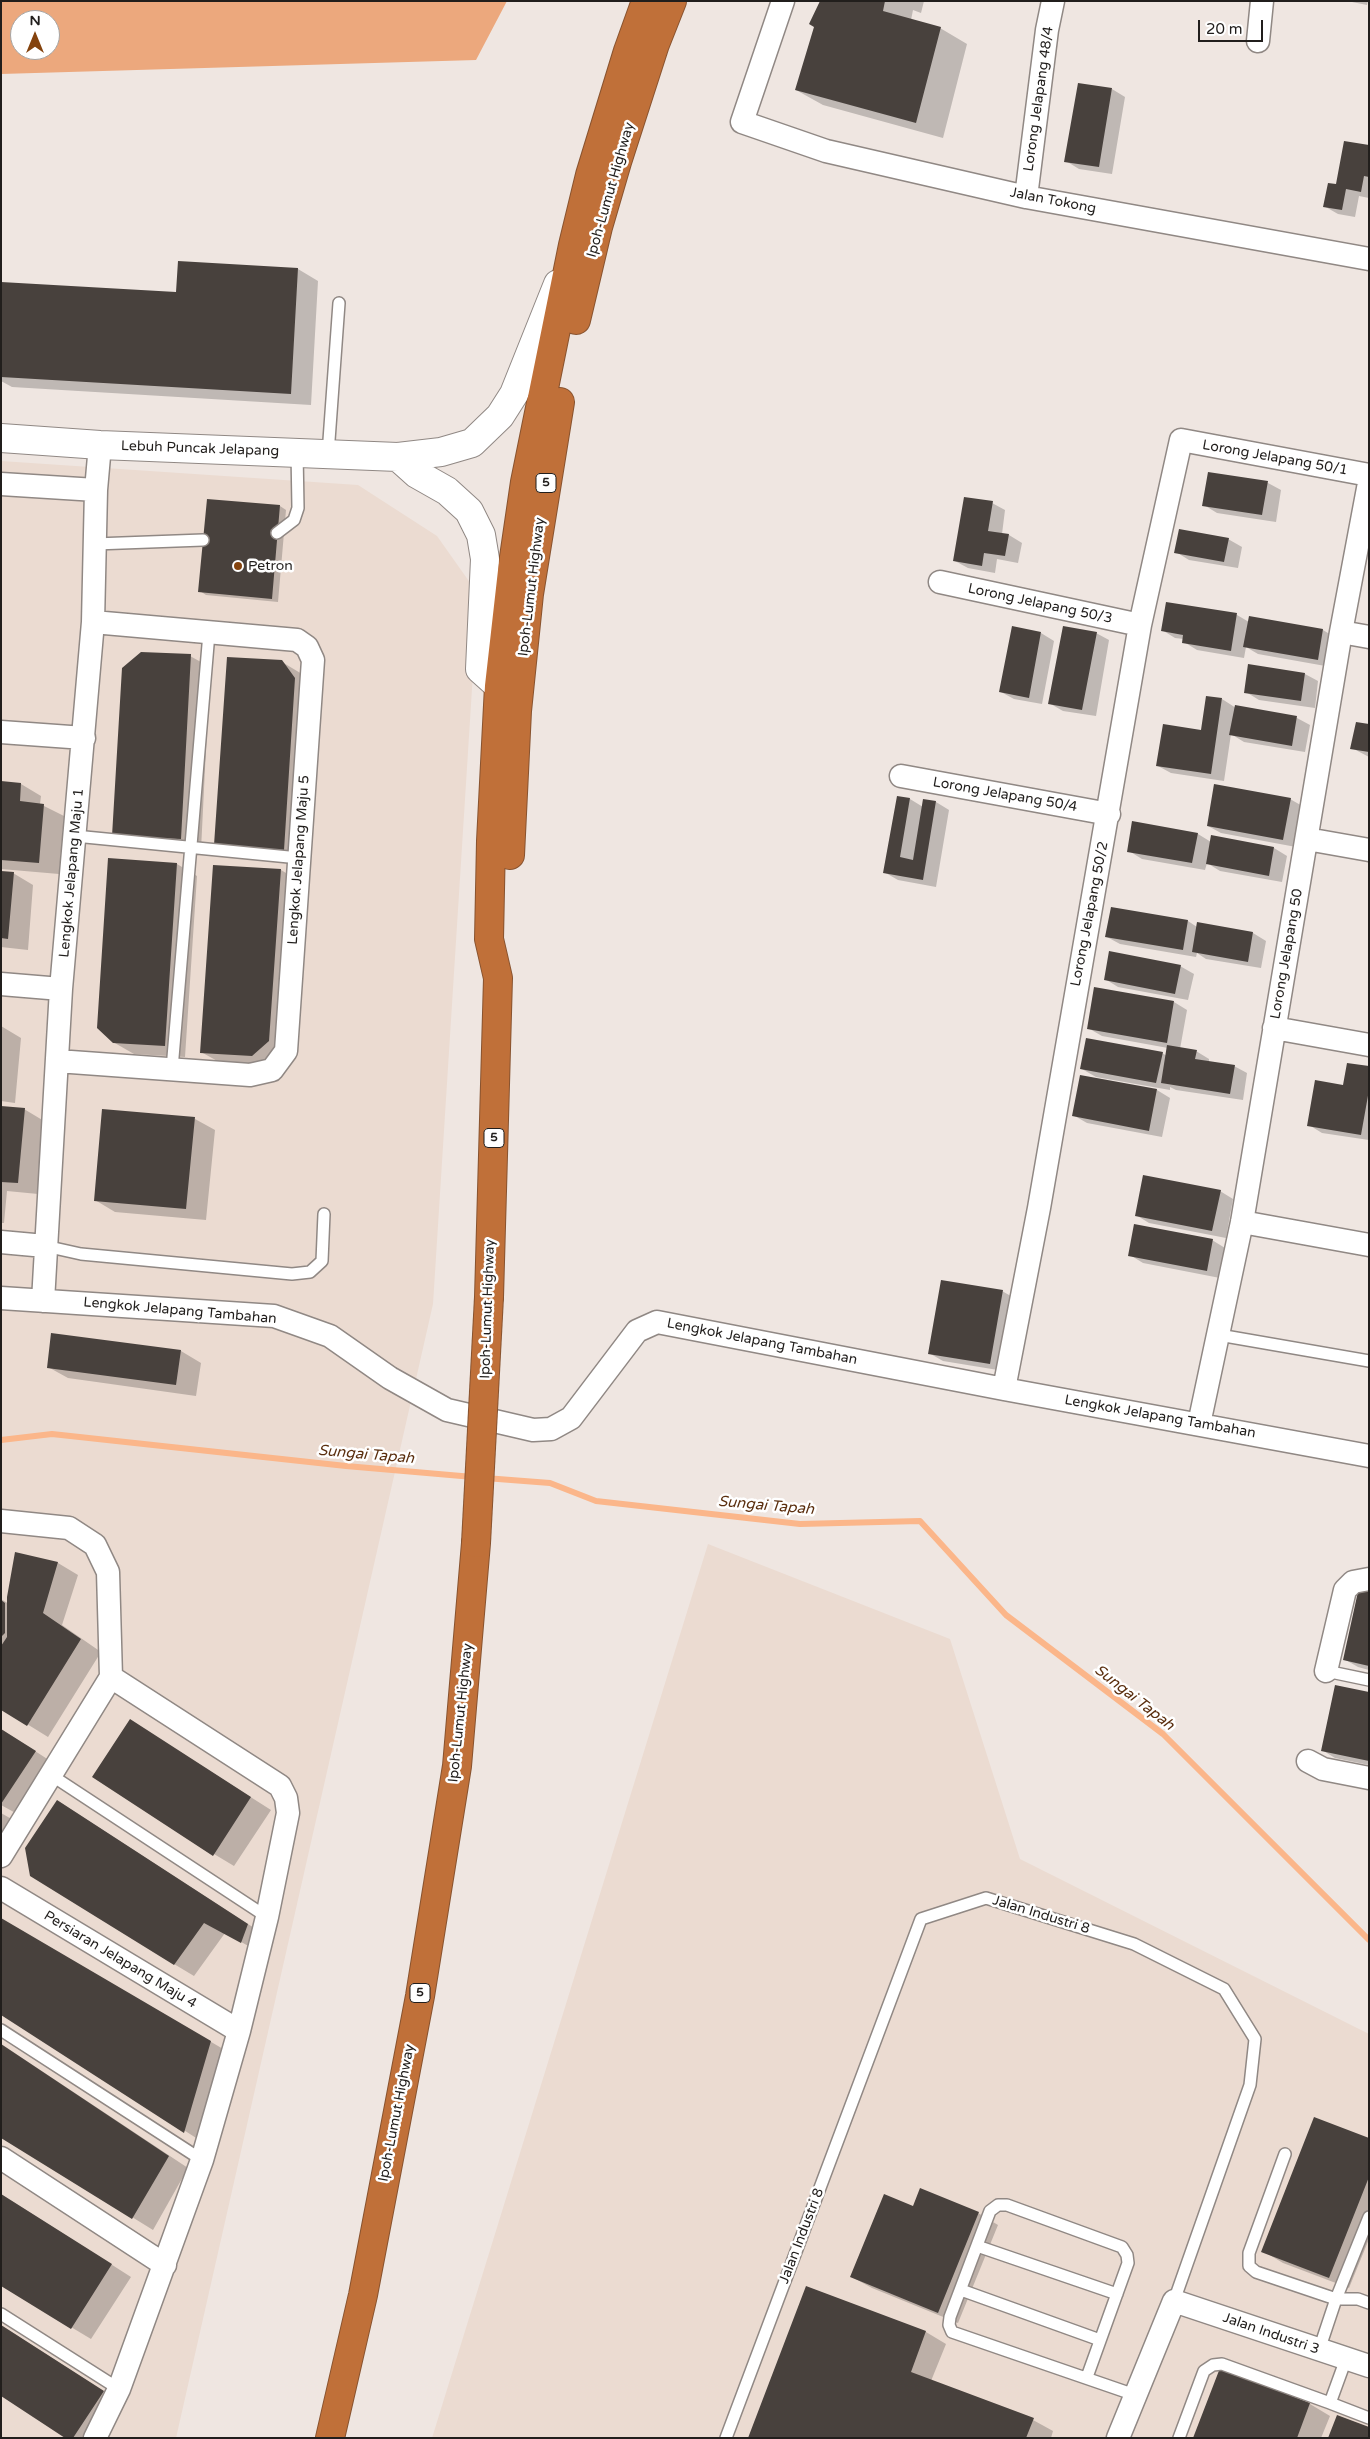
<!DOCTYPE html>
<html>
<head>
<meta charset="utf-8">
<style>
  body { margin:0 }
  #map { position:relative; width:1370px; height:2439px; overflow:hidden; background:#efe6e1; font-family:"Varela Round",sans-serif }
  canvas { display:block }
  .frame { position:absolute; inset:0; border:2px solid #211e1c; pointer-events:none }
  .north { position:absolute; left:10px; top:10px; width:50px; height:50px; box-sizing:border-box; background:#fff; border:1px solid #a6a5a4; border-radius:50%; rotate:0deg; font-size:14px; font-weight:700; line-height:20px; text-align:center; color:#211e1c }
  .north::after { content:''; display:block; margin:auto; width:18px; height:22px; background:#84430e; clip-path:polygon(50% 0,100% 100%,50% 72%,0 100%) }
  .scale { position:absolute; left:1198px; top:20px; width:65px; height:22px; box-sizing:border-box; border:2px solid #211e1c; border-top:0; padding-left:6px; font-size:15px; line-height:18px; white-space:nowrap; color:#211e1c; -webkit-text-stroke:4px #fff; paint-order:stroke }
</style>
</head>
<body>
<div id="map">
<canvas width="1370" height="2439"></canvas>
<div class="frame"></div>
<div class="north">N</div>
<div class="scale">20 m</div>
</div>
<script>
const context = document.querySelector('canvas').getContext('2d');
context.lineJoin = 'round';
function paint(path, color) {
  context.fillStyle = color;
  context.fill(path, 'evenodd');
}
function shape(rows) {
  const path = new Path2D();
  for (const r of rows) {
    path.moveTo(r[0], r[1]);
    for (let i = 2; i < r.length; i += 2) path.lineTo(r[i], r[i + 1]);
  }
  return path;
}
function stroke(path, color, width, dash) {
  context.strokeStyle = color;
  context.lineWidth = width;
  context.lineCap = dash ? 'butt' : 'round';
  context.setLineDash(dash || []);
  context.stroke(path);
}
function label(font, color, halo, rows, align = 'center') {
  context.font = font + ' "Varela Round",sans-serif';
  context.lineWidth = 5;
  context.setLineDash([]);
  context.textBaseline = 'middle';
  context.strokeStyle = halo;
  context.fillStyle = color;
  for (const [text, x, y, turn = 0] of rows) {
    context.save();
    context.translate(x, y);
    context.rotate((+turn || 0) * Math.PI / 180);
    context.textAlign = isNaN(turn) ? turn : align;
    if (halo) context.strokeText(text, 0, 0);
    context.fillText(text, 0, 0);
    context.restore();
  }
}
paint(shape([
  [1,461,358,485,437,536,478,594,433,1304,176,2438,1,2438],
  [708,1544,950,1639,1020,1859,1369,2034,1369,2438,432,2438]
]), '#ebdbd1');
paint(shape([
  [1,1,507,1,476,60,1,74],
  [20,20,50,20,50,50,20,50]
]), '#eca87d');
paint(shape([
  [822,1,924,1,921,13,913,10,911,20,940,28,967,44,943,138,823,105,796,90],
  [1347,1,1368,1,1367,5],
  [1112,89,1125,97,1112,174,1079,169,1066,161],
  [1369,146,1369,198,1359,196,1355,217,1338,214,1324,206,1337,186],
  [179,262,298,269,318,281,311,405,12,387,1,381,1,284,177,294],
  [1209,473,1268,483,1281,490,1276,522,1217,513,1204,505],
  [992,503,1005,510,1002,534,1009,535,1022,543,1018,563,997,559,995,573,968,568,955,561],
  [280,506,286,510,278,602,206,595,200,591],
  [1228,539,1242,547,1238,568,1189,560,1176,552],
  [1167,603,1237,615,1249,622,1323,630,1336,638,1331,667,1258,654,1246,647,1244,658,1197,650,1184,642,1184,639,1175,638,1162,630],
  [1041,633,1054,641,1042,704,1014,699,1001,692],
  [1096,633,1109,640,1096,716,1063,711,1049,703],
  [190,656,210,667,201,850,134,847],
  [282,662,302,674,304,861,235,856],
  [1250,666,1305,674,1318,681,1315,708,1259,700,1246,692],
  [1222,699,1236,708,1297,718,1310,725,1305,752,1244,742,1231,734,1224,781,1171,773,1158,766,1202,731],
  [1369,725,1369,757,1352,748],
  [1,782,21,784,41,796,40,804,64,816,59,874,1,869],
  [898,797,910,799,923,807,924,800,936,802,949,810,936,887,898,880,884,872],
  [1290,799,1304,807,1296,847,1221,833,1208,826],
  [1198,834,1211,842,1212,837,1274,848,1287,856,1282,882,1220,871,1207,863,1205,870,1142,859,1129,851],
  [109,860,177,864,197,876,185,1057,134,1054,113,1042],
  [281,870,301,882,273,1067,221,1063,201,1052],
  [1,872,13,873,33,885,28,950,1,947],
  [1188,921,1197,927,1253,933,1266,941,1261,968,1206,959,1197,953,1196,957,1120,944,1107,937],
  [1180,966,1194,974,1188,1000,1118,987,1105,979],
  [1174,1002,1187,1010,1180,1049,1196,1051,1209,1059,1209,1062,1234,1066,1247,1073,1243,1100,1176,1090,1170,1087,1170,1090,1096,1077,1082,1069,1162,1053,1167,1056,1168,1048,1102,1036,1088,1028],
  [1,1026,21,1038,15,1103,1,1101],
  [1369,1067,1369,1140,1322,1133,1309,1125,1344,1086],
  [1081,1076,1157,1090,1170,1098,1162,1137,1087,1123,1073,1115],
  [1,1107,24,1109,44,1121,38,1194,7,1191,4,1223,1,1223],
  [195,1119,215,1130,206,1220,115,1212,95,1200],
  [1220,1191,1233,1199,1226,1238,1149,1223,1136,1215],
  [1212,1240,1225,1248,1220,1278,1143,1263,1130,1255],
  [1002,1291,1016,1299,1004,1371,943,1361,929,1353],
  [181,1351,201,1363,196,1396,68,1378,48,1367],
  [16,1553,58,1563,78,1575,62,1625,101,1652,48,1737,1,1708,1,1599,9,1604],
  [1369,1590,1369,1670,1358,1667,1344,1659],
  [1369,1694,1369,1765,1335,1758,1322,1750],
  [131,1721,271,1810,234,1866,214,1854],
  [1,1729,55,1764,21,1816,1,1805],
  [58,1801,268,1937,261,1953,225,1933,194,1976,174,1964],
  [1,1813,15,1821,1,1843],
  [1,1919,230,2053,204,2143,1,2013],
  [1,2044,188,2168,153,2230,1,2136],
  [1369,2140,1369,2239,1349,2288,1283,2263,1263,2251],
  [1,2194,131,2277,91,2339,1,2285],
  [913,2208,978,2213,998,2225,958,2323,872,2288,852,2277],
  [807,2287,926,2332,946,2344,931,2381,1033,2420,1053,2431,1051,2438,749,2438],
  [1,2325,123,2404,101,2438,68,2438,1,2395],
  [1221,2370,1310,2404,1330,2416,1321,2438,1194,2438]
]), '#0003');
stroke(shape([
  [1,1440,52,1434,346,1466,473,1477],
  [485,1478,550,1483,596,1501,800,1524,920,1521,1006,1615,1163,1734,1369,1940]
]), '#fbb68a', 6);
paint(shape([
  [820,1,885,1,883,11,941,27,916,123,795,90,814,27,809,24],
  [1078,83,1112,88,1099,167,1064,162],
  [1344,141,1369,145,1369,177,1364,176,1361,192,1346,189,1342,210,1323,207,1328,183,1336,184],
  [178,261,298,268,291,394,1,377,1,282,176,292],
  [1208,472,1268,481,1262,515,1202,506],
  [964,497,993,501,988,531,1009,534,1005,556,984,553,982,566,953,561],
  [207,499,280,505,272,599,198,592],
  [1179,529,1229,538,1224,562,1174,553],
  [1166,602,1237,613,1231,651,1182,643,1183,635,1161,631],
  [1249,616,1323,629,1318,660,1243,647],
  [1012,626,1041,632,1029,698,999,692],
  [1063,626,1097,632,1082,710,1048,704],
  [141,652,191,654,181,839,112,836,122,668],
  [227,657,282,660,295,678,284,850,214,845],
  [1248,664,1305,673,1301,701,1244,693],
  [1206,696,1222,698,1211,774,1156,766,1163,724,1201,730],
  [1235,705,1297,716,1292,746,1229,735],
  [1356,722,1369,724,1369,752,1350,749],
  [1,781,21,783,20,801,44,804,39,863,1,860],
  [1214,784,1291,798,1283,840,1207,826],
  [897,796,910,798,900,857,913,860,923,799,936,801,923,880,883,873],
  [1132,821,1198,833,1192,863,1127,852],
  [1211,835,1274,847,1269,876,1206,864],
  [108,858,177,863,165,1046,113,1043,97,1028],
  [213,865,281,869,269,1041,252,1056,200,1053],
  [1,871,14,872,8,939,1,938],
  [1111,907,1188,920,1183,950,1105,937],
  [1197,922,1253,932,1248,962,1192,952],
  [1109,951,1181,965,1175,994,1104,980],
  [1094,987,1174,1001,1167,1043,1087,1029],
  [1086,1038,1163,1052,1156,1083,1080,1069],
  [1167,1045,1197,1050,1195,1059,1235,1065,1230,1094,1161,1083],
  [1347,1063,1369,1066,1369,1090,1361,1135,1307,1126,1315,1080,1343,1085],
  [1080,1075,1157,1089,1149,1131,1072,1116],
  [1,1106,25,1108,18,1183,1,1182],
  [102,1109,195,1117,186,1209,94,1201],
  [1143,1175,1221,1190,1212,1231,1135,1216],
  [1134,1224,1213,1239,1207,1271,1128,1256],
  [941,1280,1003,1290,990,1364,928,1354],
  [51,1333,181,1350,176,1385,47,1368],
  [15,1552,58,1562,43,1613,81,1639,27,1726,1,1710,1,1646,7,1637,7,1597],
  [1359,1587,1369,1589,1369,1666,1343,1660],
  [1,1600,5,1603,5,1633,1,1637],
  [1335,1685,1369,1692,1369,1761,1321,1751],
  [130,1719,251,1797,213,1856,92,1777],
  [1,1729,36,1751,1,1804],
  [57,1800,248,1924,241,1943,204,1923,174,1965,30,1876,25,1848],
  [1,1918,211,2041,184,2133,1,2015],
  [1,2044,169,2156,132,2219,1,2138],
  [1314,2117,1369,2138,1369,2177,1329,2278,1261,2252],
  [920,2188,979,2212,938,2313,850,2277,884,2194,913,2206],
  [1,2194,112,2264,71,2329,1,2286],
  [806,2286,926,2331,911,2372,1034,2418,1026,2438,748,2438],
  [1,2325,104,2391,73,2438,65,2438,1,2396],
  [1220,2368,1310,2403,1297,2438,1193,2438],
  [1337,2415,1369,2427,1369,2438,1328,2438]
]), '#48413d');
const lane = shape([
  [328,454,339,303],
  [277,533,294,520,298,508,297,452],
  [95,544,203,540],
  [75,836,299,858],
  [172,1069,209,633],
  [45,1246,81,1254,292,1274,310,1272,322,1261,324,1214],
  [1219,1335,1369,1361],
  [1326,1671,1369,1680],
  [51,1775,267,1917],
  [1,2030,202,2160],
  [1285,2154,1249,2253,1249,2266,1256,2272,1336,2299,1358,2299,1369,2303],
  [977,2246,1117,2294],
  [961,2290,1100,2340],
  [1,2314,119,2389],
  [1319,2350,1336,2299,1369,2217],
  [1087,2377,1128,2263,1127,2255,1122,2247,1007,2205,998,2205,990,2211,950,2317,949,2325,952,2332,1135,2395],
  [1330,2403,1369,2418],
  [726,2438,921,1919,986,1898,1134,1944,1224,1989,1255,2039,1250,2085,1174,2301],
  [1179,2438,1204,2371,1213,2365,1222,2364,1330,2403,1346,2359]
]);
const street = shape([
  [783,1,742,122,826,151,1026,197,1369,259],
  [1258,41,1262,1],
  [1026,197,1047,30,1053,1],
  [1,484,96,490],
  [940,582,1140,625],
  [1341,632,1369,637],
  [1,732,84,738],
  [901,776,1109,814],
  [1307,839,1369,850],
  [1,984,61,989],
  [1274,1028,1369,1045],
  [57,1061,250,1075,272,1070,286,1051,313,660,307,647,297,640,93,622],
  [1242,1222,1369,1245],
  [1,1242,45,1246],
  [1,1298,274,1316,330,1336,390,1378,447,1410,533,1430,551,1429,571,1418,637,1331,657,1322,1004,1389,1369,1456],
  [43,1301,61,989,93,622,96,490,100,445],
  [1004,1389,1039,1208,1140,625,1181,440,1369,475],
  [1199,1424,1242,1222,1341,632,1369,483],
  [1,1521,69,1528,95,1545,108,1572,111,1677,1,1856],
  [1326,1671,1345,1590,1353,1582,1369,1579],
  [1308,1761,1323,1769,1369,1778],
  [1,1888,239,2031],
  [1,2158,165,2265],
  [95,2438,119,2389,202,2160,239,2031,267,1917,288,1813,286,1798,280,1786,111,1677],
  [1118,2438,1174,2301,1369,2366]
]);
const secondary = shape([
  [1,438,100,445,398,457,441,452,472,443,500,416,514,394,558,284],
  [398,457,417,474,447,491,469,511,481,535,485,559,480,669,499,686]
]);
const highway = shape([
  [576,320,598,227,617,162,655,44,672,1],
  [510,855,517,711,529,594,560,402],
  [489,1297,498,978,489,939,491,841,499,686,512,571,525,482,573,245,590,175,628,51,646,1],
  [330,2438,363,2295,420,1996,457,1766,476,1543]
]);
stroke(lane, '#908884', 14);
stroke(street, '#908884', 25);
stroke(secondary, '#908884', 30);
stroke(highway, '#88532f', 30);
stroke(lane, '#fff', 11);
stroke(street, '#fff', 22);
stroke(secondary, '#fff', 28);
stroke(highway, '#c07039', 28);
const highwayBridge = shape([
  [476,1543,489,1297]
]);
stroke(highwayBridge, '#88532f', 30, []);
stroke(highwayBridge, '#c07039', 28);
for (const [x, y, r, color] of [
  [238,566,5,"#84430e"]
]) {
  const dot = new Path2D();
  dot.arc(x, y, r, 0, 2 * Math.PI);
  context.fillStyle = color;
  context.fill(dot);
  stroke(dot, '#fff', 2);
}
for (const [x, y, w] of [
  [546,483,20],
  [494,1138,20],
  [420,1993,20]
]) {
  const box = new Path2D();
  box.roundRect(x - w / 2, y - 9.5, w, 19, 4);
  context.fillStyle = '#fff';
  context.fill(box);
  stroke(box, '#211e1c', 1);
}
label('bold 12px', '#211e1c', null, [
  ["5",546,483],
  ["5",494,1138],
  ["5",420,1993]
]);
label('14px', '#211e1c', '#fff', [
  ["Lorong Jelapang 48/4",1039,99,-82],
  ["Ipoh-Lumut Highway",611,190,-74],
  ["Jalan Tokong",1053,201,11],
  ["Lebuh Puncak Jelapang",200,449,2],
  ["Lorong Jelapang 50/1",1275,458,10],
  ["Ipoh-Lumut Highway",532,587,-83],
  ["Lorong Jelapang 50/3",1040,604,12],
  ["Lorong Jelapang 50/4",1005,795,10],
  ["Lengkok Jelapang Maju 5",299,860,-86],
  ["Lengkok Jelapang Maju 1",72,873,-85],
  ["Lorong Jelapang 50/2",1090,914,-79],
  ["Lorong Jelapang 50",1287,954,-80],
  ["Ipoh-Lumut Highway",488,1309,-88],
  ["Lengkok Jelapang Tambahan",180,1311,5],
  ["Lengkok Jelapang Tambahan",762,1342,11],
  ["Lengkok Jelapang Tambahan",1160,1417,10],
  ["Ipoh-Lumut Highway",461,1713,-84],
  ["Jalan Industri 8",1041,1915,17],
  ["Persiaran Jelapang Maju 4",120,1960,31],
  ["Ipoh-Lumut Highway",397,2113,-79],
  ["Jalan Industri 8",802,2236,-69],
  ["Jalan Industri 3",1271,2334,19]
]);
label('14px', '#211e1c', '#fff', [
  ["Petron",248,566]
], 'left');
label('italic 15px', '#5b2f0f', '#fff', [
  ["Sungai Tapah",366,1455,5],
  ["Sungai Tapah",766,1506,5],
  ["Sungai Tapah",1134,1698,38]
]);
</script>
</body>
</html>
